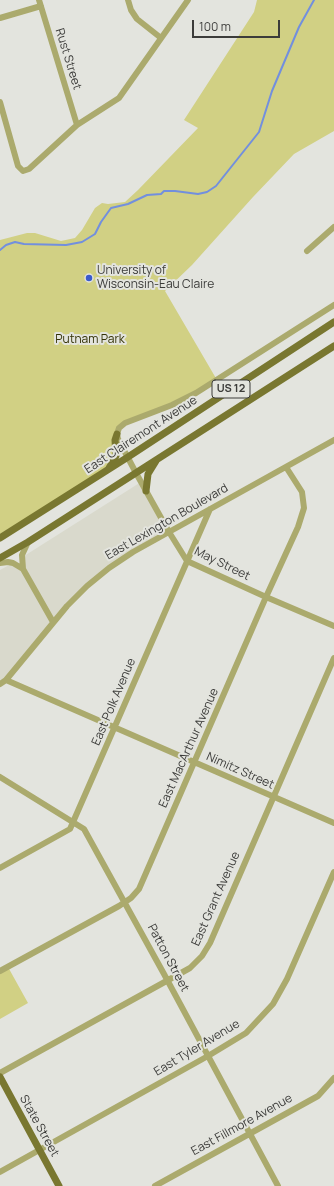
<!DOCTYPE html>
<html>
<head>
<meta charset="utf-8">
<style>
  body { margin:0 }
  #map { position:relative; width:334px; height:1186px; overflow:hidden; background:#e3e4de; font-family:Manrope,sans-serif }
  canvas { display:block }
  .scale { position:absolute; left:192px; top:20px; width:88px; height:18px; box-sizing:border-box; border:2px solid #3c3c3a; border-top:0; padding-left:5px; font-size:12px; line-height:14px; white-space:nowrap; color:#3c3c3a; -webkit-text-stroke:3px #e3e4de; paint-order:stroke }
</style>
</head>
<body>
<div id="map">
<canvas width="334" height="1186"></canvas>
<div class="scale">100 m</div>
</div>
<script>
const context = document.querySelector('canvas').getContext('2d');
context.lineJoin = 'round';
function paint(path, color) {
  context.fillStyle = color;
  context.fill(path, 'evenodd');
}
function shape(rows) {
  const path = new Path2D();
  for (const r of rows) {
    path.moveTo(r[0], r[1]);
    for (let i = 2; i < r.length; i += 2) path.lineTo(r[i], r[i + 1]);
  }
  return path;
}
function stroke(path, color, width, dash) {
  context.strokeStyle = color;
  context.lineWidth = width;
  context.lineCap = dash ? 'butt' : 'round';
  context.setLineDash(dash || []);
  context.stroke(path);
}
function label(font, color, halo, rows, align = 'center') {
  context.font = font + ' Manrope,sans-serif';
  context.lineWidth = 4;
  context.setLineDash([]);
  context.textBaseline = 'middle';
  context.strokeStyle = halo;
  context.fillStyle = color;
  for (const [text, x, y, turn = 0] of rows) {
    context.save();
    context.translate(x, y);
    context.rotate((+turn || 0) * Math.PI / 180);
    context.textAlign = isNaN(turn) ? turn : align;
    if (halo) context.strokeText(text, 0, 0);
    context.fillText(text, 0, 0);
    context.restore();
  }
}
paint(shape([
  [141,482,169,532,97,577,0,684,0,570,13,563,23,569,21,558]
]), '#d9d9cc');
paint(shape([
  [257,0,334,0,334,131,294,154,253,197,192,265,165,291,217,380,196,393,122,425,108,469,0,534,0,240,27,233,35,233,61,241,75,238,82,230,95,208,102,203,108,204,125,202,138,190,198,128,184,120,254,12],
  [8,967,28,1003,0,1019,0,971]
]), '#d1d084');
stroke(shape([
  [0,250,6,245,15,242,24,244,66,245,82,242,95,234,101,222,111,208,128,204,147,195,161,194,164,191,175,191,198,194,207,192,216,186,259,132,272,91,299,27,314,0]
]), '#728fde', 2);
stroke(shape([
  [39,0,77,125],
  [128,0,131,10,137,19,161,38],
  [0,18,41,6],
  [0,102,18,166,23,171,29,169,77,125,119,98,188,0],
  [307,251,334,227],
  [334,305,196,393,172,405,125,423,119,428,117,434,118,439,136,473,169,532,187,561,266,597,334,626],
  [28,542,22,555,23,569,53,622],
  [0,563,8,562,13,563,23,569],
  [6,680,334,823],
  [0,684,6,680,67,606,87,586,109,568,133,552,334,440],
  [0,777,84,829,164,974,278,1186],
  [0,868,70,829,210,509],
  [0,971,119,906,131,898,139,889,266,597,298,527,304,508,302,492,286,467],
  [0,1073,190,968,202,956,210,943,334,658],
  [0,1172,208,1056,246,1033,273,1004,287,979,334,872],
  [155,1186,318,1096,334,1078]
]), '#abaa6d', 6);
stroke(shape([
  [109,468,116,456,115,440,117,434],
  [146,491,148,474,156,461],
  [0,538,128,457,334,322],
  [0,558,28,542,334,346],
  [0,1077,59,1186]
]), '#797730', 7);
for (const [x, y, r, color] of [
  [89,278,4,"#3a5bcc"]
]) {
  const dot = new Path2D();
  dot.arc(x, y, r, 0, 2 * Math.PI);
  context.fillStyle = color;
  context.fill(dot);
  stroke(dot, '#e3e4de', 1.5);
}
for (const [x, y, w] of [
  [231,389,38]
]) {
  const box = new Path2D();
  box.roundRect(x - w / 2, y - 9, w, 18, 3);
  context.fillStyle = '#e3e4de';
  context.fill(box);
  stroke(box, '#3c3c3a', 1);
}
label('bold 11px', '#3c3c3a', null, [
  ["US 12",231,389]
]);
label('12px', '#3c3c3a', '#e3e4de', [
  ["Rust Street",68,59,73],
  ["East Clairemont Avenue",141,435,-33],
  ["East Lexington Boulevard",167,522,-30],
  ["May Street",222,564,26],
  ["East Polk Avenue",114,702,-67],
  ["East MacArthur Avenue",189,748,-66],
  ["Nimitz Street",240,771,24],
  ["East Grant Avenue",216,899,-66],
  ["Patton Street",168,958,62],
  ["East Tyler Avenue",197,1048,-31],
  ["East Fillmore Avenue",242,1125,-29],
  ["State Street",39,1126,61]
]);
label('12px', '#3c3c3a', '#e3e4de', [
  ["University of",97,271],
  ["Wisconsin-Eau Claire",97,285]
], 'left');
label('12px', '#333206', '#e3e4de', [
  ["Putnam Park",90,340]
]);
</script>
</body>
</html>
